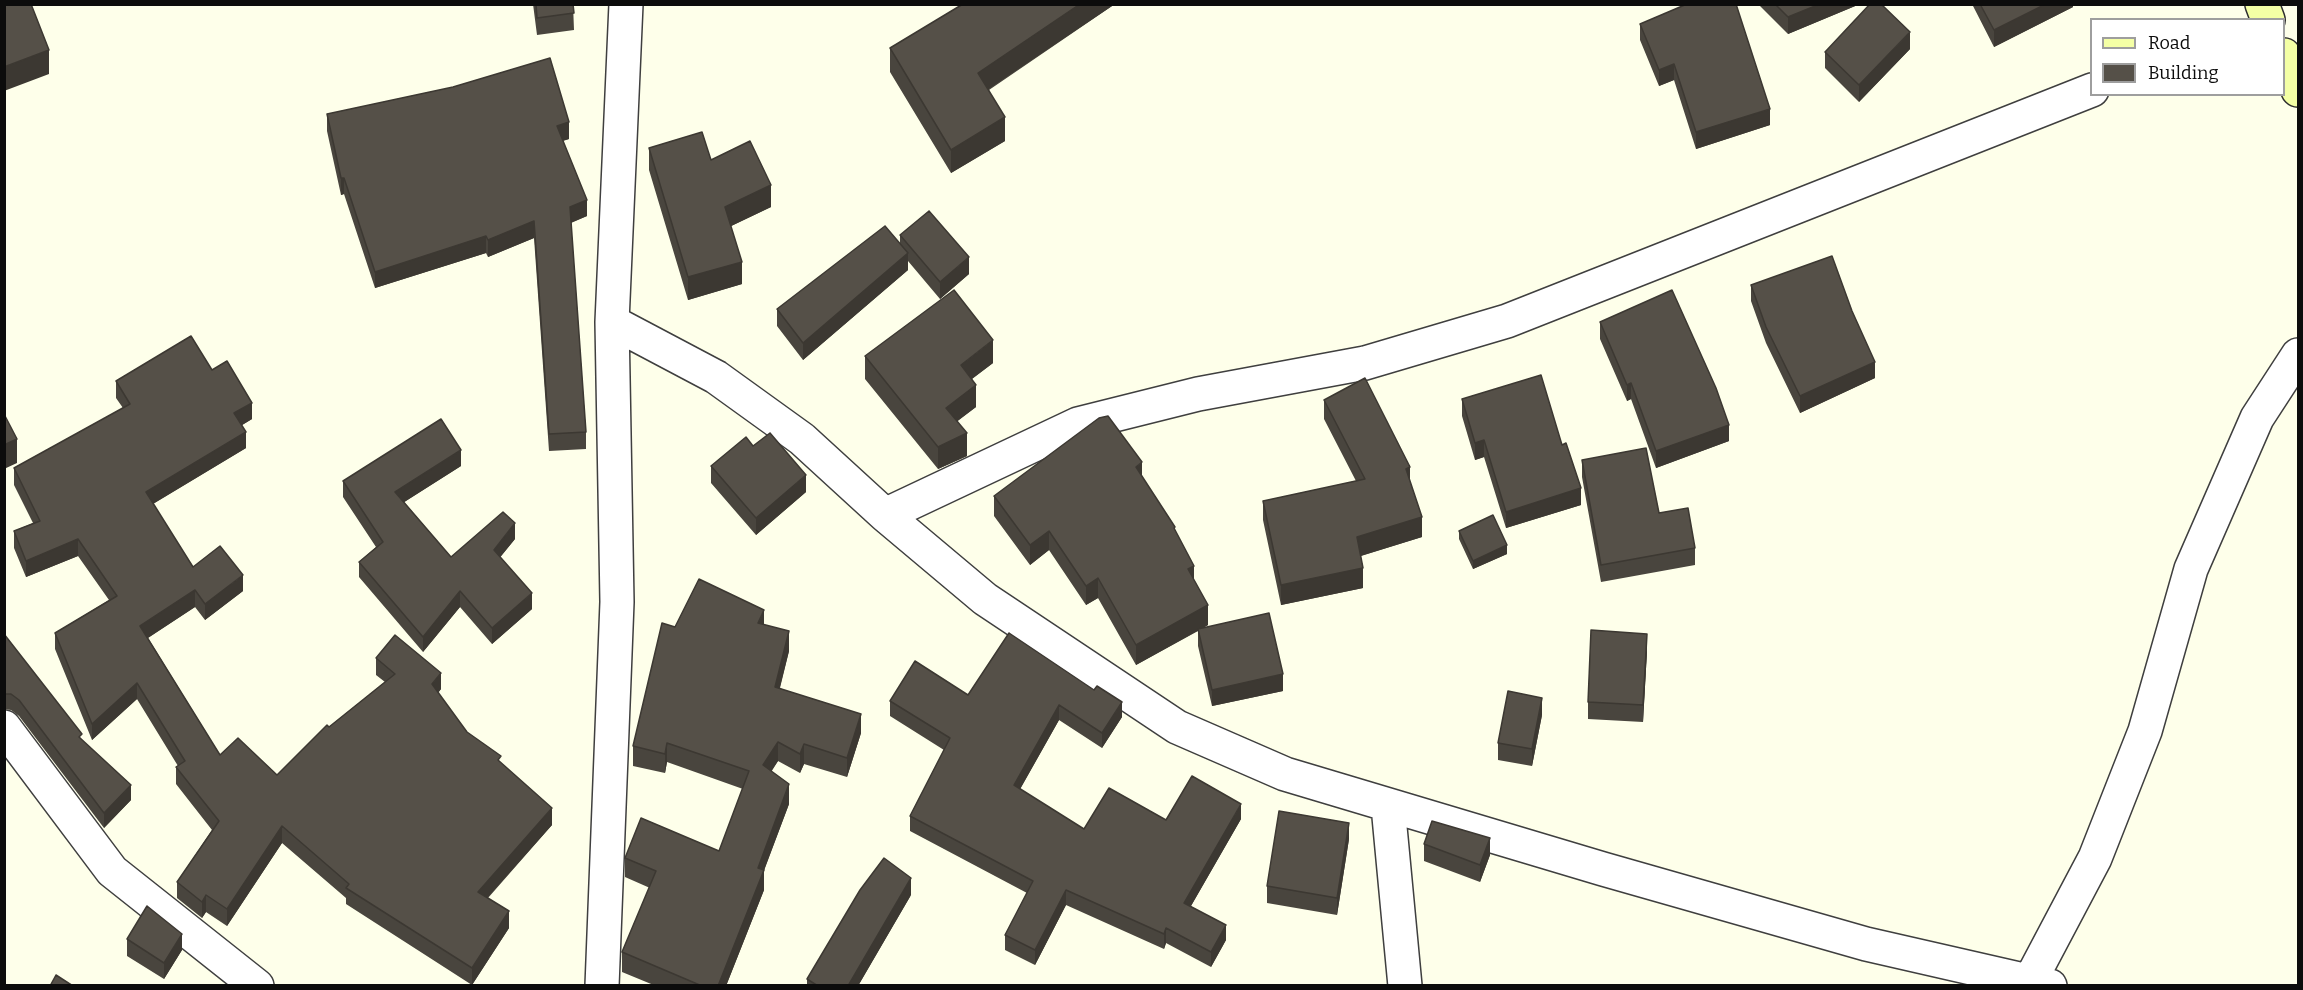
<!DOCTYPE html>
<html>
<head>
<meta charset="utf-8">
<style>
  body { margin:0 }
  #map { position:relative; width:2303px; height:990px; overflow:hidden; background:#feffea; font-family:Bitter,serif }
  canvas { display:block }
  .frame { position:absolute; inset:0; border:6px solid #0c0c0c; pointer-events:none }
  .legend { position:absolute; left:2090px; top:18px; width:195px; height:78px; box-sizing:border-box; background:#fff; border:2px solid #9e9e9e; margin:0; padding:8px 10px; list-style:none; font-size:18px; color:#0c0c0c }
  .legend li { display:flex; align-items:center; gap:12px; height:30px }
  .legend b { width:30px; border:2px solid #9e9e9e }
</style>
</head>
<body>
<div id="map">
<canvas width="2303" height="990"></canvas>
<div class="frame"></div>
<ul class="legend">
<li><b style="height:8px;background:#f4ffa5"></b>Road</li>
<li><b style="height:16px;background:#555048"></b>Building</li>
</ul>
</div>
<script>
const context = document.querySelector('canvas').getContext('2d');
context.lineJoin = 'round';
function shape(rows) {
  const path = new Path2D();
  for (const r of rows) {
    path.moveTo(r[0], r[1]);
    for (let i = 2; i < r.length; i += 2) path.lineTo(r[i], r[i + 1]);
  }
  return path;
}
function stroke(path, color, width, dash) {
  context.strokeStyle = color;
  context.lineWidth = width;
  context.lineCap = dash ? 'butt' : 'round';
  context.setLineDash(dash || []);
  context.stroke(path);
}
function paint(path, color) {
  context.fillStyle = color;
  context.fill(path, 'evenodd');
}
const street = shape([
  [612,322,716,377,802,439,885,515,985,599,1177,727,1285,774,1603,869,1866,944,2050,986],
  [885,515,1078,424,1198,394,1365,363,1507,321,2092,90],
  [4,727,112,871,257,986],
  [1388,806,1405,986],
  [2030,981,2095,858,2145,731,2191,569,2257,418,2298,355],
  [602,986,617,602,612,322,626,4]
]);
const secondary = shape([
  [2262,4,2268,20],
  [2284,55,2298,90]
]);
stroke(street, '#3f3f3f', 36);
stroke(secondary, '#2e2e2e', 36);
stroke(street, '#fff', 33);
stroke(secondary, '#f4ffa5', 33);
paint(shape([
  [533,4,573,4,574,30,537,35],
  [963,4,1115,4,989,90,1005,141,951,173,890,72,890,48],
  [1758,4,1860,4,1788,34],
  [1972,4,2073,4,2073,7,1994,47],
  [1640,24,1770,125,1696,149,1674,80,1659,86,1640,40],
  [1910,49,1859,102,1825,68,1825,52],
  [327,114,569,139,563,141,587,216,571,223,586,432,586,449,549,451,534,238,488,257,486,253,375,288,344,194,341,195,327,131],
  [649,148,711,160,771,207,731,226,742,284,688,300,649,170],
  [900,235,969,274,940,299,908,261,908,270,803,360,777,326,777,309,900,244],
  [1751,285,1875,378,1800,413,1766,343,1751,301],
  [1600,322,1729,441,1656,468,1631,399,1627,401,1600,339],
  [865,356,993,363,972,379,976,407,957,421,967,456,938,469,865,379],
  [212,370,252,419,242,425,246,448,153,504,193,567,243,591,205,620,195,607,148,638,220,755,277,775,329,727,385,682,376,675,376,658,441,689,438,693,467,732,501,763,552,825,488,898,509,928,472,985,346,904,346,898,282,843,227,926,206,912,202,918,177,898,177,882,212,830,176,784,176,767,178,766,137,699,92,740,55,649,55,633,109,600,78,556,26,577,14,548,14,531,33,523,14,485,14,468,123,408,116,398,116,381],
  [1462,399,1562,445,1581,505,1506,528,1484,457,1475,460,1462,416],
  [1324,400,1410,483,1422,537,1361,556,1363,588,1281,605,1263,520,1263,501,1356,481,1324,419],
  [753,446,806,492,756,535,711,483,711,466],
  [1582,460,1659,513,1695,548,1695,565,1601,582,1582,477],
  [461,466,404,502,451,557,515,539,500,557,532,609,492,644,460,607,423,652,359,577,359,562,376,547,343,497,343,481],
  [1142,477,1175,531,1194,581,1208,625,1203,628,1283,691,1212,706,1198,646,1198,631,1136,665,1098,598,1086,605,1049,550,1030,565,994,516,994,496],
  [1459,531,1507,554,1473,569,1459,539],
  [764,625,789,651,780,688,861,733,847,777,804,764,800,773,778,761,771,771,789,804,764,870,764,890,726,986,656,986,622,972,622,952,650,888,625,877,625,858,719,851,743,789,667,762,665,773,633,766,633,746,675,627],
  [1009,633,1122,717,1102,748,1059,720,1020,789,1084,829,1166,820,1241,819,1191,906,1226,940,1211,967,1166,943,1164,949,1066,905,1035,965,1005,950,1005,935,1027,893,910,831,910,816,944,750,890,716,890,701,968,695],
  [4,634,82,740,131,800,104,828,19,716,11,710,4,709],
  [1647,651,1643,722,1588,719,1588,702],
  [1542,715,1532,766,1498,760,1498,743],
  [1349,839,1337,915,1267,903,1267,886],
  [1424,844,1490,855,1480,882,1424,861],
  [911,895,858,986,807,986,807,979],
  [127,939,182,950,164,979,127,956]
]), '#49453e');
paint(shape([
  [1080,4,1115,4,978,96,978,73],
  [1820,4,1860,4,1788,34,1788,17],
  [2046,4,2073,4,2073,7,1994,47,1994,30],
  [1910,32,1910,49,1859,102,1859,85],
  [49,50,49,74,4,91,4,67],
  [1674,64,1674,80,1659,86,1659,70],
  [1770,109,1770,125,1696,149,1696,132],
  [1005,117,1005,141,951,173,951,150],
  [569,122,569,139,557,142,557,126],
  [341,178,344,178,344,194,341,195],
  [771,185,771,207,725,229,725,207],
  [587,200,587,216,570,223,570,207],
  [534,221,534,238,488,257,488,240],
  [486,236,486,253,375,288,375,272],
  [908,253,908,270,803,360,803,343],
  [969,257,969,274,940,299,940,282],
  [742,262,742,284,688,300,688,277],
  [993,340,993,363,961,387,961,365],
  [1875,362,1875,378,1800,413,1800,396],
  [1631,383,1631,399,1627,401,1627,385],
  [976,385,976,407,946,430,946,408],
  [252,403,252,419,234,430,234,413],
  [1729,425,1729,441,1656,468,1656,451],
  [246,432,246,448,146,508,146,492],
  [967,433,967,456,938,469,938,447],
  [17,439,17,463,4,469,4,445],
  [1484,440,1484,457,1475,460,1475,443],
  [461,450,461,466,395,508,395,492],
  [1142,462,1142,482,1136,467],
  [1410,467,1410,486,1406,469],
  [806,475,806,492,756,535,756,518],
  [1581,488,1581,505,1506,528,1506,512],
  [1422,517,1422,537,1357,557,1357,537],
  [515,523,515,539,494,565,494,550],
  [1049,531,1049,550,1030,565,1030,545],
  [78,539,78,556,26,577,26,561],
  [1507,545,1507,554,1473,569,1473,561],
  [1194,566,1194,585,1188,569],
  [1363,568,1363,588,1281,605,1281,585],
  [243,575,243,591,205,620,205,604],
  [1098,578,1098,598,1086,605,1086,586],
  [195,590,195,607,140,643,140,626],
  [460,591,460,607,423,652,423,637],
  [532,593,532,609,492,644,492,628],
  [1208,605,1208,625,1136,665,1136,645],
  [764,610,764,629,758,623],
  [789,631,789,651,775,706,775,687],
  [1647,634,1647,651,1643,722,1643,705],
  [441,673,441,689,432,700,432,684],
  [1283,674,1283,691,1212,706,1212,690],
  [137,683,137,699,92,740,92,724],
  [1542,698,1542,715,1532,766,1532,749],
  [1122,702,1122,717,1102,748,1102,733],
  [1059,705,1059,720,1014,800,1014,785],
  [861,714,861,733,847,777,847,758],
  [778,742,778,761,763,785,763,765],
  [667,743,667,762,665,773,665,754],
  [804,744,804,764,800,773,800,754],
  [789,784,789,804,759,884,764,870,764,890,726,986,718,986,758,868],
  [131,785,131,800,104,828,104,813],
  [1241,804,1241,819,1184,918,1184,903],
  [552,808,552,825,478,908,478,892],
  [1349,823,1349,839,1337,915,1337,898],
  [282,826,282,843,227,926,227,909],
  [1490,838,1490,855,1480,882,1480,865],
  [911,878,911,895,858,986,848,986],
  [1066,890,1066,905,1035,965,1035,950],
  [206,895,206,912,202,918,202,902],
  [509,911,509,928,472,985,472,968],
  [1226,925,1226,940,1211,967,1211,952],
  [1166,928,1166,943,1164,949,1164,934],
  [182,934,182,950,164,979,164,963]
]), '#3c3832');
const building = shape([
  [4,4,31,4,49,50,4,67,4,4],
  [536,4,573,4,574,13,537,18,536,4],
  [963,4,1080,4,978,73,1005,117,951,150,890,48,963,4],
  [1687,4,1736,4,1770,109,1696,132,1674,64,1659,70,1640,24,1687,4],
  [1775,4,1820,4,1788,17,1775,4],
  [1870,4,1881,4,1910,32,1859,85,1825,52,1870,4],
  [1980,4,2046,4,1994,30,1980,4],
  [550,58,569,122,557,126,587,200,570,207,586,432,549,434,534,221,488,240,486,236,375,272,344,178,341,178,327,114,453,87,550,58],
  [702,132,711,160,750,141,771,185,725,207,742,262,688,277,649,148,702,132],
  [929,211,969,257,940,282,900,235,929,211],
  [885,226,908,253,803,343,777,309,885,226],
  [1832,256,1852,311,1875,362,1800,396,1766,327,1751,285,1832,256],
  [954,290,993,340,961,365,976,385,946,408,967,433,938,447,865,356,954,290],
  [1672,290,1716,388,1729,425,1656,451,1631,383,1627,385,1600,322,1672,290],
  [191,336,212,370,227,361,252,403,234,413,246,432,146,492,193,567,220,546,243,575,205,604,195,590,140,626,220,755,238,738,277,775,327,725,329,727,395,674,376,658,395,635,441,673,432,684,467,732,501,756,498,760,552,808,478,892,509,911,472,968,346,888,349,884,282,826,227,909,206,895,202,902,177,882,219,821,176,767,185,761,137,683,92,724,55,633,117,596,78,539,26,561,14,531,40,521,14,468,130,404,116,381,191,336],
  [1541,375,1562,445,1566,443,1581,488,1506,512,1484,440,1475,443,1462,399,1541,375],
  [1365,378,1410,467,1406,469,1422,517,1357,537,1363,568,1281,585,1263,501,1365,479,1324,400,1365,378],
  [4,414,17,439,4,445,4,414],
  [1108,416,1142,462,1136,467,1175,527,1174,528,1194,566,1188,569,1208,605,1136,645,1098,578,1086,586,1049,531,1030,545,994,496,1099,418,1108,416],
  [441,419,461,450,395,492,451,557,503,512,515,523,494,550,532,593,492,628,460,591,423,637,359,562,383,542,343,481,441,419],
  [770,433,806,475,756,518,711,466,746,437,753,446,770,433],
  [1646,448,1659,513,1688,508,1695,548,1601,565,1582,460,1646,448],
  [1493,515,1507,545,1473,561,1459,531,1493,515],
  [699,579,764,610,758,623,789,631,775,687,861,714,847,758,804,744,800,754,778,742,763,765,789,784,758,868,764,870,718,986,702,986,622,952,656,871,625,858,641,818,719,851,749,771,667,743,665,754,633,746,662,623,675,627,699,579],
  [1269,613,1283,674,1212,690,1198,629,1269,613],
  [1591,630,1647,634,1643,705,1588,702,1591,630],
  [1009,633,1094,690,1097,686,1122,702,1102,733,1059,705,1014,785,1084,829,1109,788,1166,820,1192,776,1241,804,1184,903,1226,925,1211,952,1166,928,1164,934,1066,890,1035,950,1005,935,1033,881,910,816,950,738,890,701,915,661,968,695,1009,633],
  [4,634,82,734,79,737,131,785,104,813,19,700,11,694,4,694,4,634],
  [1508,691,1542,698,1532,749,1498,743,1508,691],
  [1279,811,1349,823,1337,898,1267,886,1279,811],
  [1432,821,1490,838,1480,865,1424,844,1432,821],
  [884,858,911,878,848,986,818,986,807,979,860,890,884,858],
  [147,906,182,934,164,963,127,939,147,906],
  [56,975,73,986,50,986,56,975]
]);
paint(building, '#555048');
stroke(building, '#3c3832', 1.5);
</script>
</body>
</html>
